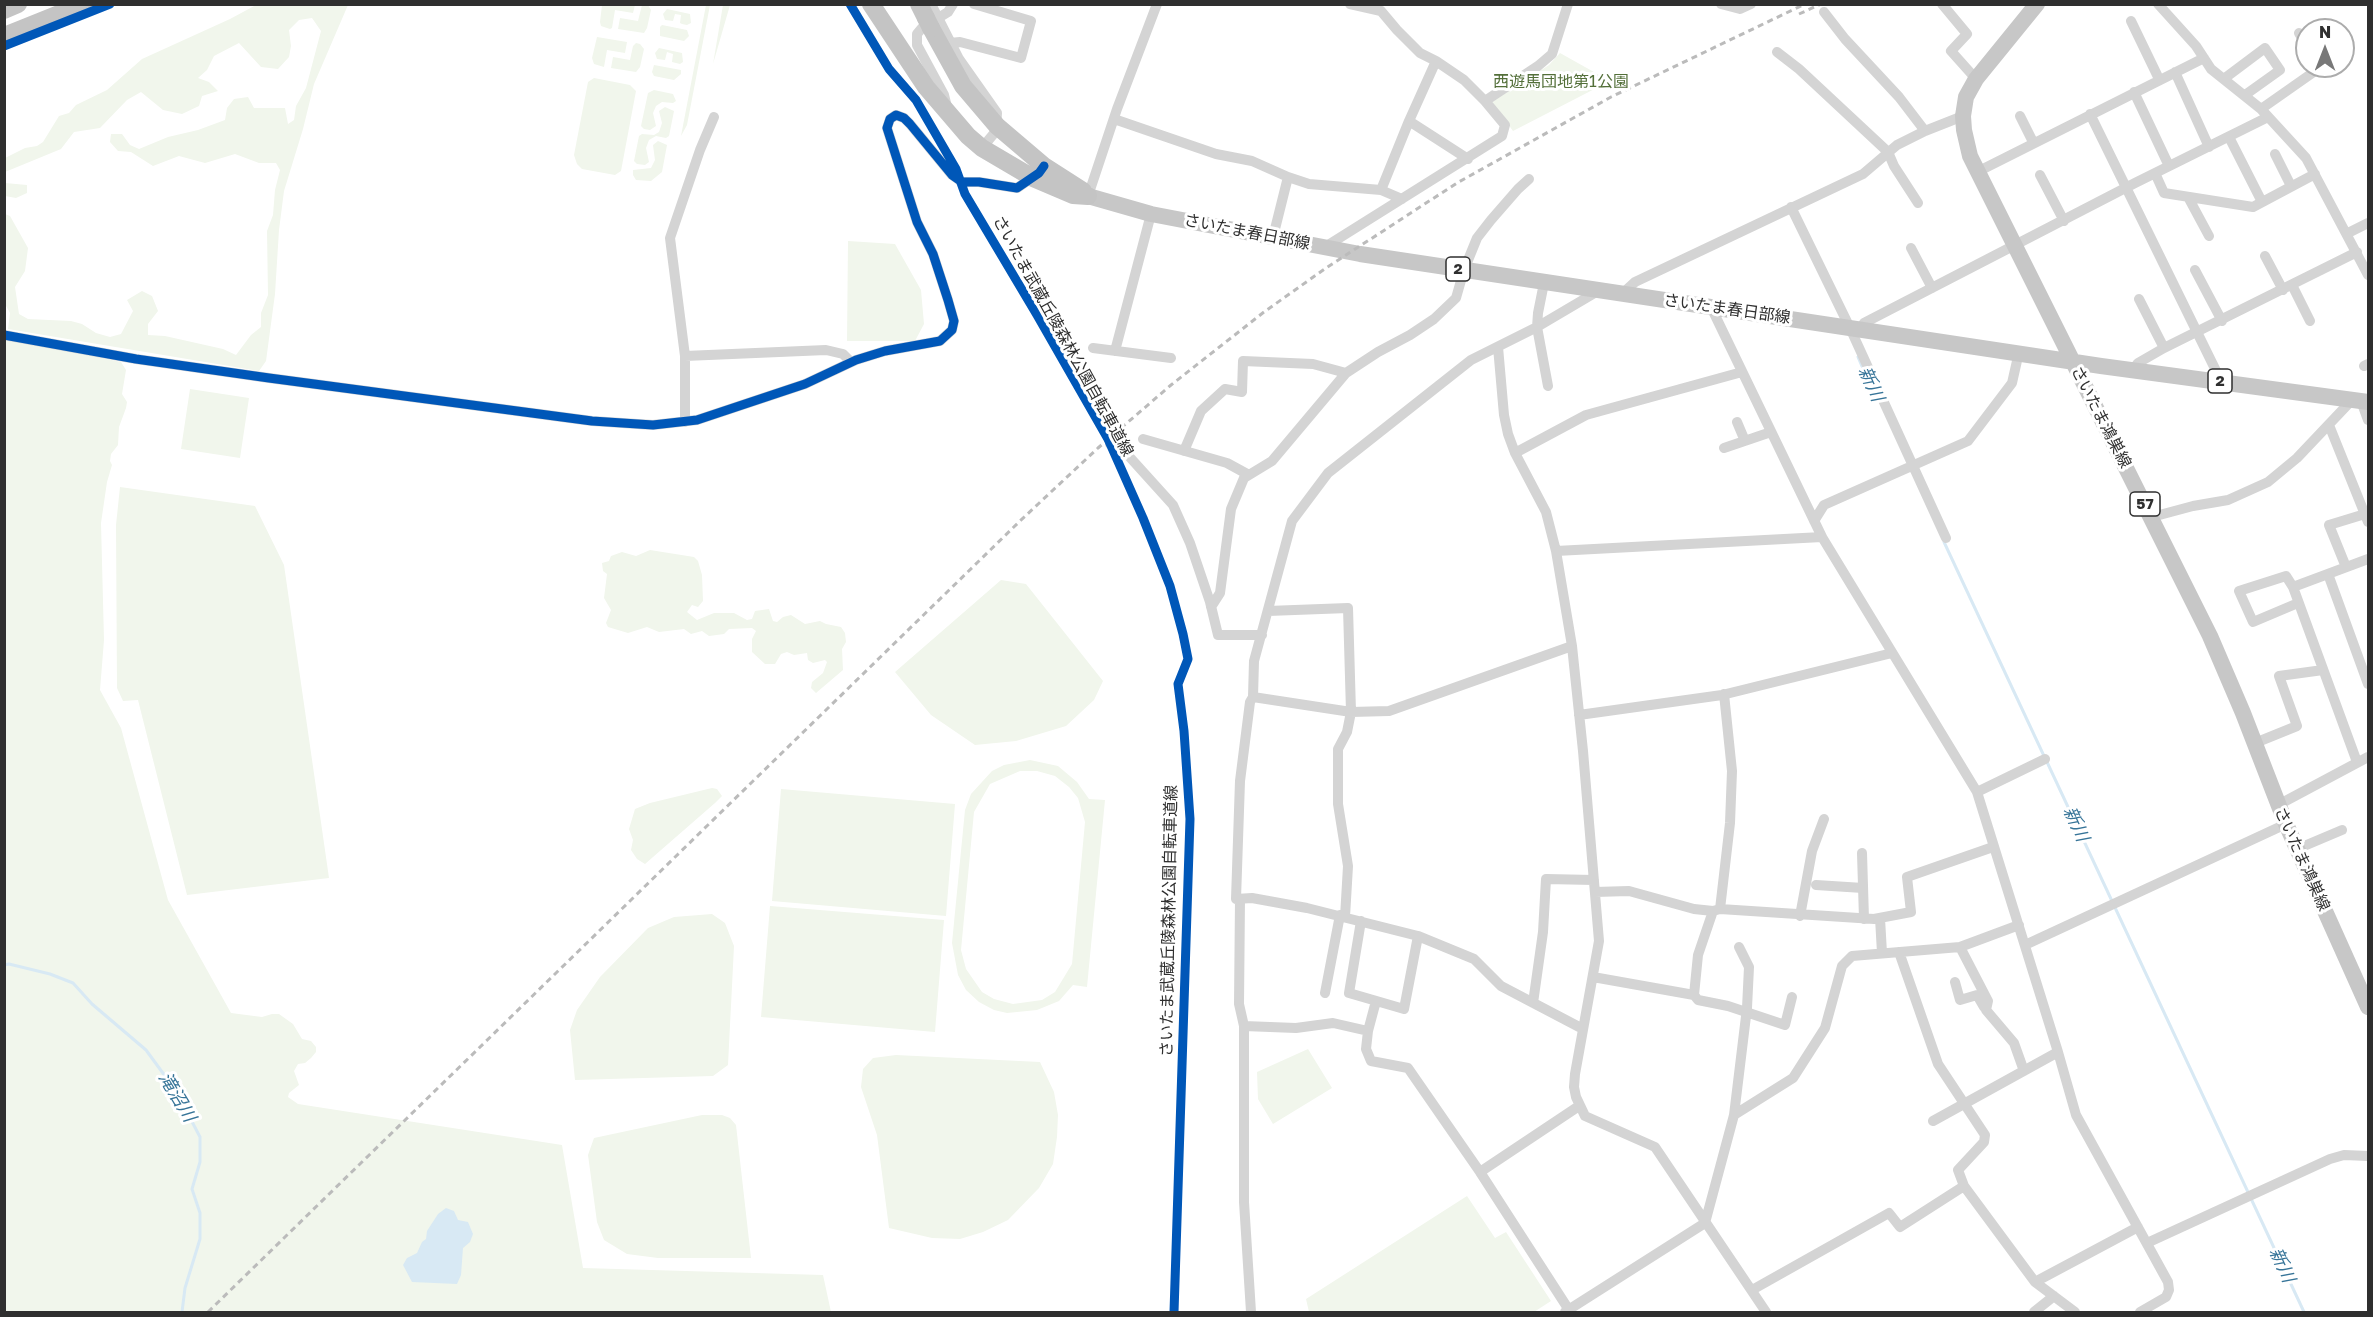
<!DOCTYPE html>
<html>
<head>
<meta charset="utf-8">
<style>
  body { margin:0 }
  #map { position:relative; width:2373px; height:1317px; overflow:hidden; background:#fff; font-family:"Golos Text",sans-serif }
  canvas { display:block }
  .frame { position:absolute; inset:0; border:6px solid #2f2f2f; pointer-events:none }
  .north { position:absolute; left:2295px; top:18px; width:60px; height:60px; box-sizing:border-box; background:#fff; border:2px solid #acacac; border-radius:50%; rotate:0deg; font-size:16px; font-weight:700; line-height:24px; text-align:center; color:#2f2f2f }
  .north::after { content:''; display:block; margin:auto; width:21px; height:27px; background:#787878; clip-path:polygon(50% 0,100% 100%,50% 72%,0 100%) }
</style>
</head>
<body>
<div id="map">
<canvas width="2373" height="1317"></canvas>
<div class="frame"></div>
<div class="north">N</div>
</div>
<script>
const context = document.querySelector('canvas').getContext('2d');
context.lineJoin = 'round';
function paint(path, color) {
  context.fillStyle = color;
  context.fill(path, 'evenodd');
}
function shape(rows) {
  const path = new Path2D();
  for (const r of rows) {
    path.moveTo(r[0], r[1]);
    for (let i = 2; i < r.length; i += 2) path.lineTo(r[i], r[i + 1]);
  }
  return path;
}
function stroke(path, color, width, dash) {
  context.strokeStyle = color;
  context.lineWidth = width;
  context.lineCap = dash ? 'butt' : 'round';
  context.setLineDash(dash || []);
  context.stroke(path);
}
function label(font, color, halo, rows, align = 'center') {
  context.font = font + ' "Golos Text","Noto Sans JP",sans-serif';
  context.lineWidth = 6;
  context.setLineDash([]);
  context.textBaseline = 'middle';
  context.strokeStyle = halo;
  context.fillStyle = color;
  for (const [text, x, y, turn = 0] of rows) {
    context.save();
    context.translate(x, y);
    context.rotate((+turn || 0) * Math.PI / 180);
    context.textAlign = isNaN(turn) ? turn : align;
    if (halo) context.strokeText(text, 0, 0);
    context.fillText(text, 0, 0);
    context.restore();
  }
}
paint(shape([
  [723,4,730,5,713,64,723,5],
  [256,5,348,5,314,84,303,129,284,191,279,230,275,294,266,361,259,371,8,329,10,313,5,304,5,214,10,216,28,248,25,271,15,287,19,314,28,319,71,321,82,324,96,333,110,337,121,334,133,311,127,300,142,291,152,296,158,311,148,324,148,335,165,336,223,349,236,355,251,335,261,327,261,313,268,295,267,231,273,215,275,190,280,170,276,163,259,163,235,154,205,163,179,156,153,166,131,152,118,151,110,142,111,134,122,134,130,145,139,149,168,137,198,130,225,120,227,108,234,99,248,97,254,108,285,108,288,124,294,120,296,106,306,88,321,31,312,18,299,20,289,30,291,46,289,57,278,69,261,67,239,43,214,56,207,70,198,78,209,82,218,91,202,96,199,106,182,114,163,110,141,92,127,100,100,128,74,132,61,149,5,172,5,158,25,148,37,146,43,142,59,116,69,113,76,105,107,90,142,59,230,19],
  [602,5,635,4,635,5,633,13,615,10,612,28,610,29,601,26,600,22],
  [642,5,648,5,651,10,647,28,644,33,618,29,620,18,638,21],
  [706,5,710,5,687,125,681,136],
  [667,9,690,14,691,23,687,25,682,24,680,23,681,15,675,14,673,21,665,20,663,14],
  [662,25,687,30,689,36,684,41,660,36,660,27],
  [597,37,627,42,625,53,607,50,604,67,594,64,592,58],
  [636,43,640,44,644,49,640,67,636,72,611,68,613,57,630,60,633,46],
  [659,48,682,53,683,62,680,64,672,62,673,54,667,52,665,60,657,59,655,53],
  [1560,53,1610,81,1513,131,1492,102,1549,65],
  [654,65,681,70,681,74,674,80,654,76,652,72],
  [594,78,630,85,636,91,621,171,615,175,582,169,577,164,574,155,588,82],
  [654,90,673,94,676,101,673,103,662,102,656,106,653,113,656,126,650,130,644,129,641,126,648,93],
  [665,107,674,111,669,136,666,138,656,136,649,140,646,148,649,162,645,165,637,164,634,161,639,136,642,134,654,135,659,132,662,123,659,111],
  [658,141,667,145,662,172,651,181,636,180,633,175,633,170,651,168,655,160,653,145],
  [5,183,27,185,27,193,16,198,5,196],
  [848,241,895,244,921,290,924,324,915,341,847,341],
  [4,340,96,355,102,358,121,362,126,370,122,394,127,402,126,408,119,427,118,445,111,454,110,461,112,465,107,482,101,523,104,640,100,690,121,728,168,900,231,1013,262,1017,272,1014,279,1014,293,1024,302,1039,311,1041,316,1047,316,1052,311,1058,305,1063,298,1064,294,1071,299,1085,289,1093,288,1097,298,1104,562,1145,583,1268,823,1275,831,1312,5,1312],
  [190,389,249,398,240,458,181,449],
  [120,487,255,506,284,565,329,878,187,895,138,700,123,701,117,688,116,525],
  [650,550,694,557,698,561,702,575,703,601,698,607,692,605,687,612,697,620,714,613,734,613,747,620,752,619,755,611,769,609,773,621,777,622,783,617,791,615,805,624,820,621,826,624,841,627,845,633,846,642,842,649,843,670,816,693,811,688,812,682,823,673,827,662,825,660,813,663,808,660,807,653,794,655,787,652,781,654,775,664,765,664,752,652,752,639,756,631,752,628,729,629,724,634,709,636,702,631,691,634,684,629,659,632,647,627,628,633,608,627,606,623,611,610,604,598,607,574,603,571,602,563,609,561,611,556,622,552,636,556],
  [1001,580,1026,584,1103,681,1094,700,1066,726,1016,741,975,745,931,715,895,672],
  [1030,760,1058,766,1077,782,1089,799,1105,800,1087,987,1073,985,1059,1001,1037,1010,1007,1013,994,1010,979,1002,966,990,958,975,952,943,965,810,971,794,992,771,1004,765],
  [1020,771,1037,771,1055,776,1069,787,1078,798,1085,822,1072,964,1055,992,1042,1000,1013,1004,994,999,982,992,966,969,961,950,974,812,990,784],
  [712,788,717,789,722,796,715,803,645,864,637,859,631,850,633,840,629,829,635,809,650,803],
  [781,789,955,804,946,916,772,901],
  [770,906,944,920,935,1032,761,1017],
  [712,914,725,923,734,946,728,1065,713,1076,575,1080,570,1030,577,1010,600,977,648,928,674,917],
  [1308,1049,1332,1088,1273,1124,1258,1099,1257,1072],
  [896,1055,1040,1062,1054,1092,1058,1115,1057,1137,1053,1164,1039,1188,1008,1220,983,1232,960,1239,932,1238,889,1228,877,1135,861,1087,863,1069,873,1058],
  [702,1115,722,1115,730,1118,736,1125,751,1258,658,1258,627,1254,604,1240,597,1222,588,1155,594,1138],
  [1467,1196,1495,1238,1506,1232,1551,1301,1534,1312,1309,1312,1306,1299]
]), '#f1f6ec');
paint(shape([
  [446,1208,454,1211,458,1220,468,1222,473,1234,470,1242,463,1248,461,1275,457,1284,412,1282,403,1265,407,1258,417,1253,422,1242,426,1239,427,1231,438,1214]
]), '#d8e9f4');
stroke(shape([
  [1858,357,1867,378],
  [1944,542,2044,756],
  [2047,762,2304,1312],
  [4,965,9,964,50,974,73,983,92,1004,146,1050,176,1091,200,1137,200,1162,192,1189,200,1213,200,1239,185,1288,182,1312]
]), '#d8e9f4', 3);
stroke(shape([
  [931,4,959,59,997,113,996,131,982,148],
  [1350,4,1381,11,1397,30,1420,53,1436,61],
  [1721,4,1740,9,1751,4],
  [1942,4,1967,34,1951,51,1976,79],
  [2158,4,2196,46,2211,69,2261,109,2306,158,2368,275],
  [1824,12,1845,39,1899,97,1925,131,1963,116],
  [2131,21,2159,79],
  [2299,33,2307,47],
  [950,43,960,42,1021,58,1031,21,974,4],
  [1777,52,1799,69,1888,152,1894,166,1918,203],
  [2175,72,2209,147],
  [2225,78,2265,48,2280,70,2245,95],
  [2134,92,2169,166],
  [947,107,944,95,917,45,917,34,922,28,948,12,953,4],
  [2261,109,2318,69,2317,66],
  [2090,114,2221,381],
  [2020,116,2033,142],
  [1114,119,1216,154,1252,161,1288,177,1273,237],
  [1409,121,1436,61,1464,80,1485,101],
  [2229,137,2262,202],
  [2275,154,2291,186],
  [1977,172,2204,58],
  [2155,173,2164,193,2253,207,2315,174],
  [2040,175,2064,221],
  [1288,177,1309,184,1381,190,1402,199],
  [1381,190,1409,121,1468,159],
  [1088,196,1117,109,1157,4],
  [2188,197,2209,236],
  [1791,207,1850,328,1946,538],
  [2348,233,2368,223],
  [1325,247,1502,136,1505,125,1485,101,1538,66,1552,54,1568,4],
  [1911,248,1932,288],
  [2265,256,2283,290],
  [2195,270,2222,321],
  [1544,283,1538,313,1537,327,1548,386],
  [2292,285,2310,321],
  [1622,294,1635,282,1863,174,1897,145,1925,131],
  [2139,299,2164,348],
  [1711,307,1822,537,1977,792,2058,1052,2076,1115,2168,1282,2169,1290,2166,1297,2140,1312],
  [1860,329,1864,323,2135,183,2268,117],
  [4,335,136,359,269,378,592,421,653,425,697,420,805,384,856,360,885,351,940,341,952,330,954,321,948,300,933,254,917,222,887,128,890,119,896,115,904,118,910,124,952,175,962,182,979,182,1017,188,1036,175],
  [1498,347,1504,415,1508,434,1515,453,1546,512,1556,551,1572,646,1583,751,1599,941,1575,1074,1574,1087,1576,1097,1585,1116,1655,1147,1766,1312],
  [1093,348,1171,358],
  [1115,351,1151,214],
  [685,356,826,350,843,354,851,362],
  [2364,366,2368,364],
  [2133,370,2138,363,2164,348,2357,252],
  [2361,401,2368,420],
  [685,422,685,356,670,238,700,150,714,117],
  [1737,422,1745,441],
  [2329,425,2368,522],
  [1143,439,1227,463,1249,475],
  [1110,444,1126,453,1173,505,1190,543,1210,602,1218,635,1262,635],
  [1724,448,1771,432],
  [1184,451,1201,411,1225,389,1242,392,1243,361,1313,364,1346,373],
  [1515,453,1586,415,1742,372],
  [2152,517,2193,506,2228,500,2268,482,2297,458,2351,401],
  [1814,521,1824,505,1968,441,2012,383,2019,352],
  [1556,551,1822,537],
  [2346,567,2329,525,2365,514],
  [2328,574,2368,684],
  [2293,587,2368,559],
  [2298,603,2253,622,2239,591,2286,576,2293,587,2357,762],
  [1211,607,1220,593,1231,509,1244,478,1272,461,1346,373,1378,352,1410,335,1434,319,1456,298,1464,270,1477,238,1491,220,1518,189,1529,179],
  [1268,611,1348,608,1351,712,1347,732,1338,749,1338,804,1348,866,1345,917],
  [1253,697,1351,712,1389,711,1572,646],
  [1579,715,1722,695,1892,653],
  [2255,743,2297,726,2279,676,2323,670],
  [1977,792,2045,759],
  [2278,805,2368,757],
  [2297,849,2342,830],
  [1862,853,1864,919],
  [1816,885,1863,888],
  [1595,892,1629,891,1694,909,1713,911,1720,909,1730,823,1732,771,1724,694],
  [1240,899,1239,1004,1244,1026,1244,1202,1251,1312],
  [1720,909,1874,919,1911,912,1907,877,1993,847],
  [1800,916,1812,851,1824,819],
  [1880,918,1882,953],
  [1361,921,1349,993,1404,1009,1418,936],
  [2025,945,2286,824],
  [1960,947,1988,1001,1986,1010,2014,1043,2024,1071],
  [1593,977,1694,995,1698,1000,1728,1006,1785,1025,1792,997],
  [1955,982,1960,1000,1977,995,1984,1007],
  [1325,993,1340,915],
  [1694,995,1698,955,1713,911],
  [1533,1003,1543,932,1546,879,1594,880],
  [1244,1026,1296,1028,1333,1023,1368,1031,1376,1001],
  [1583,1029,1501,986,1474,959,1418,936,1307,908,1252,898,1236,899,1240,781,1250,702,1253,697,1254,661,1292,521,1328,473,1471,360,1537,327,1598,291],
  [1368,1031,1366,1049,1371,1061,1408,1068,1480,1172,1569,1310],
  [1734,1115,1793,1078,1825,1028,1842,966,1852,956,1960,947,2019,925],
  [1933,1121,2058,1052],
  [1480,1172,1579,1106],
  [1964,1186,2035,1282,2075,1312],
  [2147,1243,2330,1159,2344,1155,2368,1156],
  [2035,1282,2138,1227],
  [1752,1290,1889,1213,1900,1227,1964,1186,1958,1170,1984,1142,1985,1135,1938,1064,1899,952],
  [1565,1312,1705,1223,1734,1115,1747,1008,1749,967,1739,947],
  [2034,1312,2054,1296]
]), '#d4d4d4', 10);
stroke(shape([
  [2037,4,1976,79,1966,97,1963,116,1964,130,1970,156,2210,636,2243,713,2286,824,2368,1007],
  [1088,196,1151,214,1360,254,2101,366,2368,402]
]), '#c7c7c7', 16);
stroke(shape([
  [871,4,926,87,968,136,982,148,1033,178,1073,195,1088,196],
  [919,4,926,18],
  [4,10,18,4],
  [931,28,963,86,997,126,1044,166,1083,191],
  [4,36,84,4]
]), '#c4c4c4', 18);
stroke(shape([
  [1799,14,1821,4],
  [208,1312,1020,521,1098,448,1171,385,1264,312,1326,268,1457,183,1611,97,1805,4]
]), '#bbb', 3, [6, 4.5]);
stroke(shape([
  [926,18,931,28]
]), '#c4c4c4', 18);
stroke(shape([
  [850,4,889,69,916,100,956,169,965,194,1037,315,1108,439,1143,518,1170,586,1183,634,1188,659,1178,684,1184,731,1190,819,1174,1312],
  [4,46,110,4],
  [4,335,136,359,269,378,592,421,653,425,697,420,805,384,856,360,885,351,940,341,952,330,954,321,948,300,933,254,917,222,887,128,890,119,896,115,904,118,910,124,952,175,962,182,979,182,1017,188,1039,173,1044,166]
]), '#0057b8', 9);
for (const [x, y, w] of [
  [1458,269,24],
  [2220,381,24],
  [2145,504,30]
]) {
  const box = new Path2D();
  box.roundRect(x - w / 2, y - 12, w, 24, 4.5);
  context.fillStyle = '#fff';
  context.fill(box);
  stroke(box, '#2f2f2f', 1.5);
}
label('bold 15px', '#2f2f2f', null, [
  ["2",1458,269],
  ["2",2220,381],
  ["57",2145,504]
]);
label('16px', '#536f39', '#fff', [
  ["西遊馬団地第1公園",1561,82]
]);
label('16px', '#2f2f2f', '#fff', [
  ["さいたま春日部線",1247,232,11],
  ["さいたま春日部線",1727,309,8],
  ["さいたま武蔵丘陵森林公園自転車道線",1063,336,61],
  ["さいたま鴻巣線",2101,417,63],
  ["さいたま鴻巣線",2302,859,66],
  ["さいたま武蔵丘陵森林公園自転車道線",1169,921,-89]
]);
label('italic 18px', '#367498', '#fff', [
  ["新川",1871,384,65],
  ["新川",2076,824,65],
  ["滝沼川",177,1097,59],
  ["新川",2282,1265,65]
]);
</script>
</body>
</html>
